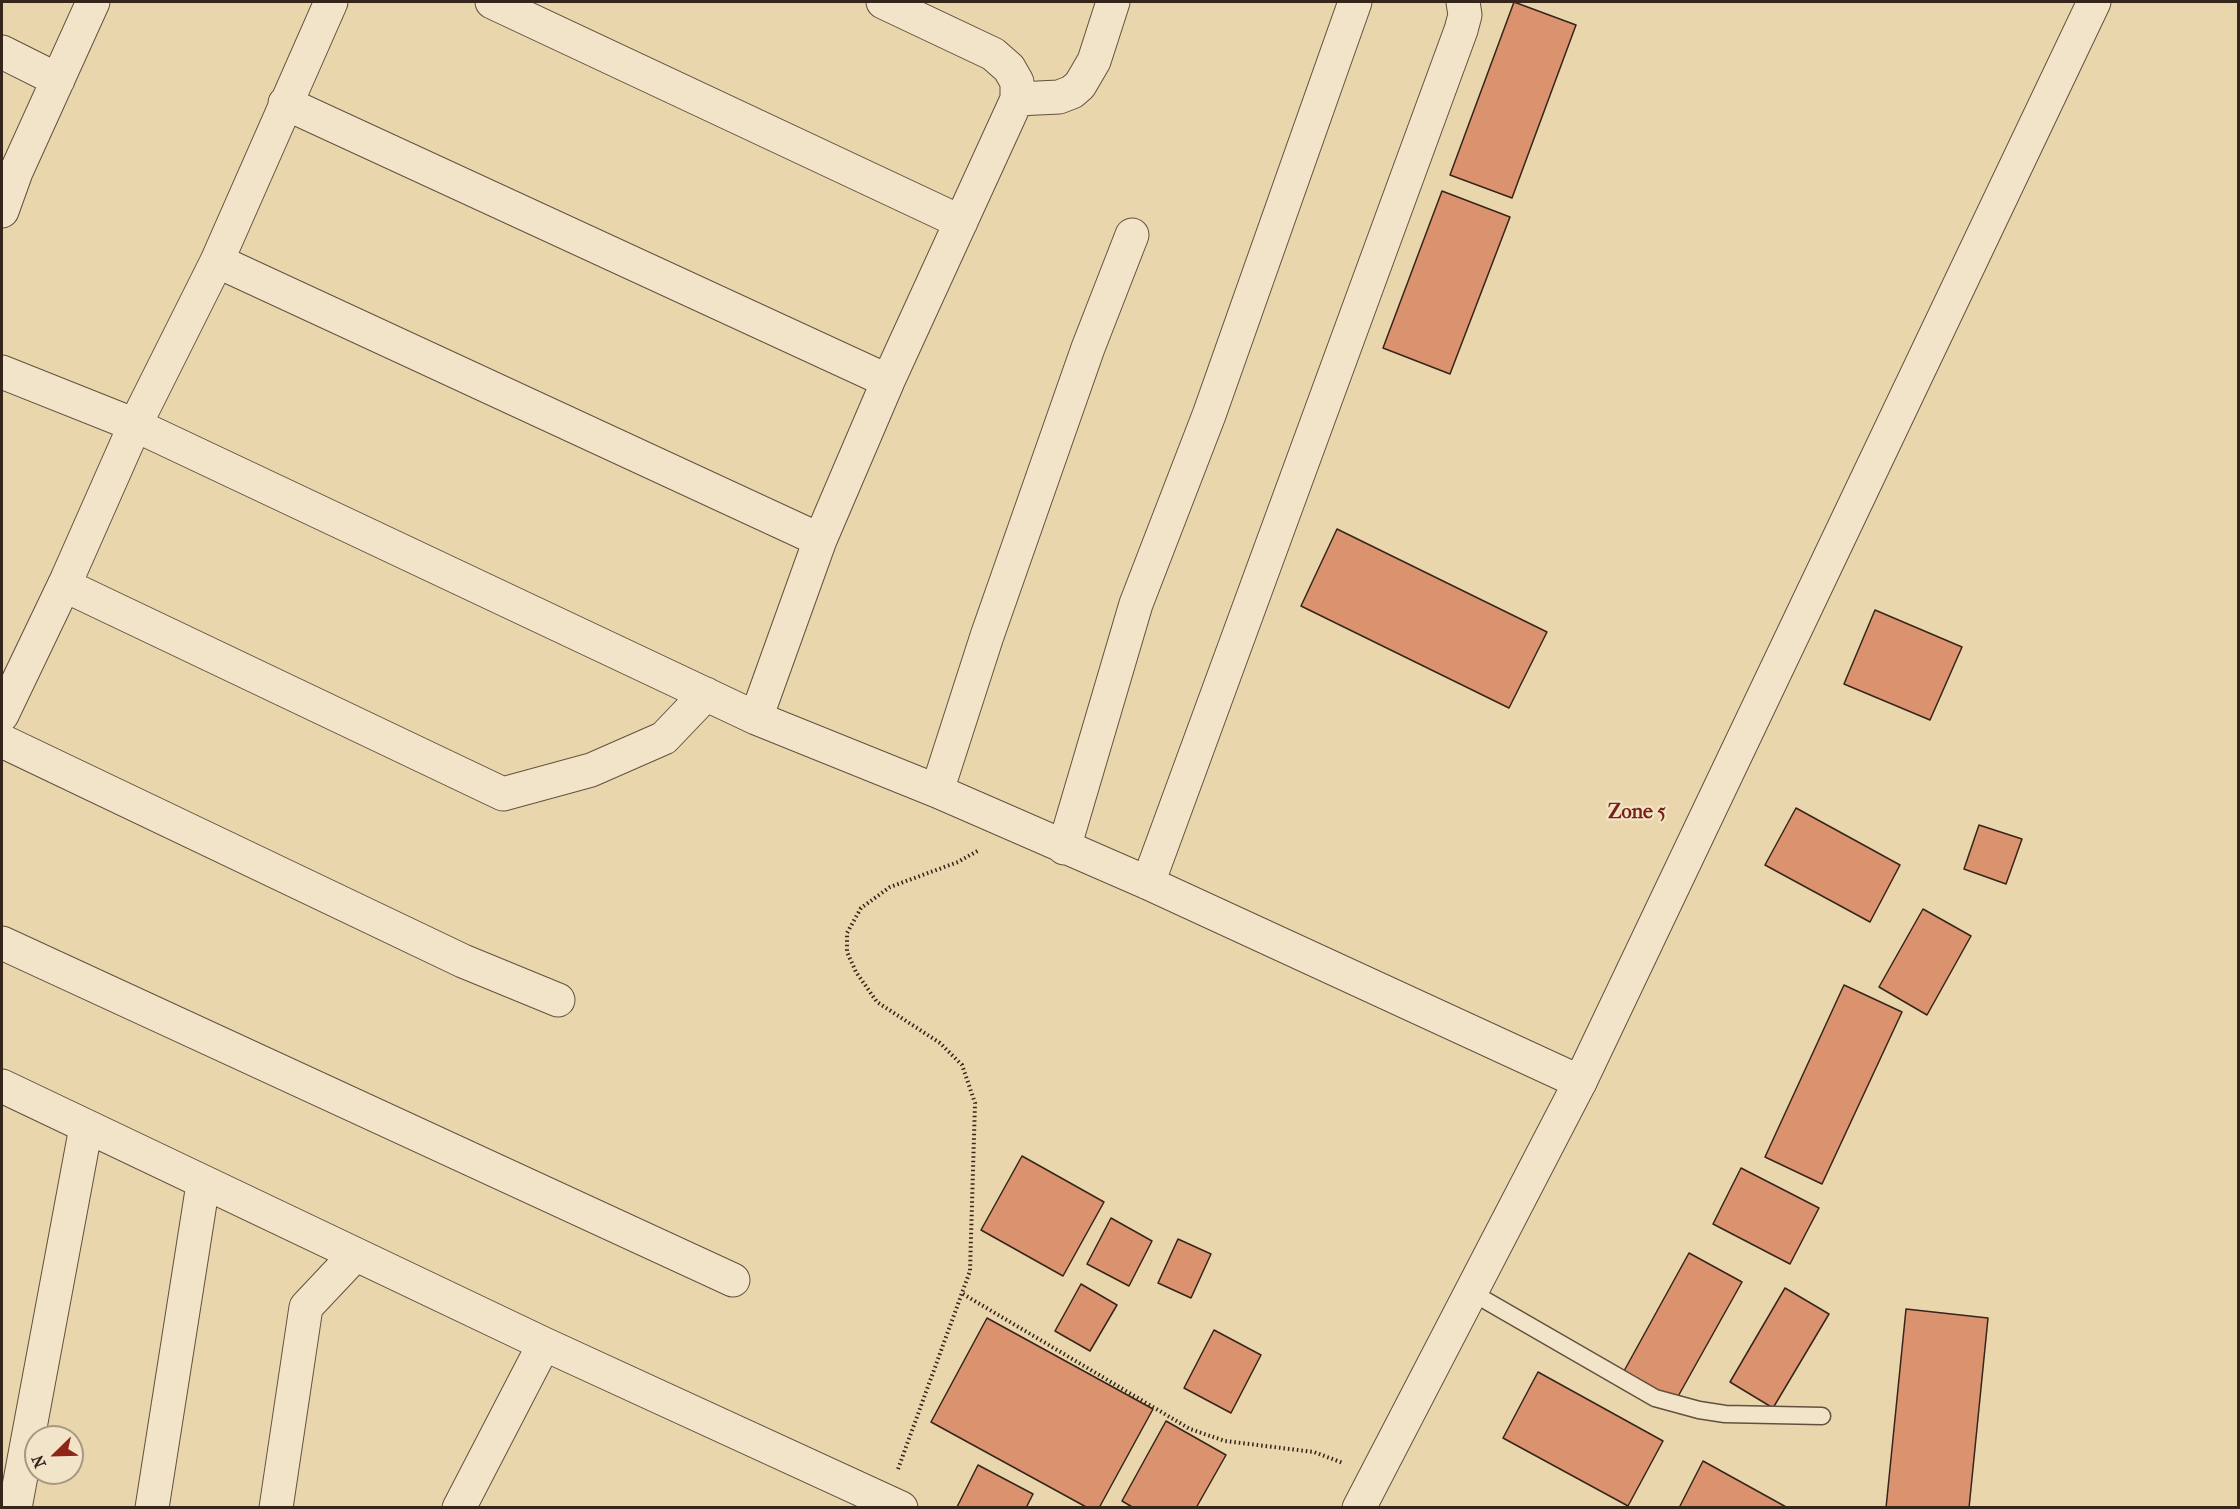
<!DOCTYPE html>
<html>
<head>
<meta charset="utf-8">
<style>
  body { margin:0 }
  #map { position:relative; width:2240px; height:1509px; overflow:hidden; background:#ead6ac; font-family:"IM FELL French Canon",serif }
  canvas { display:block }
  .frame { position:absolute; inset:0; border:3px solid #35251a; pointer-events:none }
  .north { position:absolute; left:24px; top:1425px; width:60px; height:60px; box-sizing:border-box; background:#f1e4c9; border:2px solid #a69883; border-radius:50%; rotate:247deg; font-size:16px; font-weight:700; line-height:24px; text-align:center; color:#35251a }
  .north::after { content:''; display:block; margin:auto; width:21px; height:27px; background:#8f2418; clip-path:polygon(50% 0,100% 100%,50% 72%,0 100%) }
</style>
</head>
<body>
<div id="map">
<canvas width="2240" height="1509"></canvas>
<div class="frame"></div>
<div class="north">N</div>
</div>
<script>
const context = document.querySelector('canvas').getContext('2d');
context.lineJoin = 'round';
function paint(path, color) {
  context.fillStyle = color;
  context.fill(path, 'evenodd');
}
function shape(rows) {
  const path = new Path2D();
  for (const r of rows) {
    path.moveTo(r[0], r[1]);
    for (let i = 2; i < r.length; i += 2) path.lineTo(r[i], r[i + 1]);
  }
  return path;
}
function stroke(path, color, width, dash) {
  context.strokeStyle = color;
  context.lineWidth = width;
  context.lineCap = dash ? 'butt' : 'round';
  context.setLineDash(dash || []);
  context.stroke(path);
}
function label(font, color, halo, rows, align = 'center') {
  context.font = font + ' "IM FELL French Canon",serif';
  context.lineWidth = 4.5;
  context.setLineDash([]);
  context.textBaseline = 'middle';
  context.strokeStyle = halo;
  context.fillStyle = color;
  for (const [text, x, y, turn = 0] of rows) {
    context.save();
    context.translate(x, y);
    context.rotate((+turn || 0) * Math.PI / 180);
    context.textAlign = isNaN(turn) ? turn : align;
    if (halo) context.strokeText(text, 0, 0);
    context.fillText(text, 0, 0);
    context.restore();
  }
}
const building = shape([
  [1514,2,1576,25,1512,198,1450,175,1514,2],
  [1442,191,1510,217,1450,374,1383,348,1442,191],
  [1337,529,1547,632,1509,708,1301,606,1337,529],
  [1875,610,1962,647,1930,720,1844,684,1875,610],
  [1796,808,1900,865,1870,922,1765,865,1796,808],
  [1979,825,2022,839,2006,884,1964,869,1979,825],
  [1923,909,1971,936,1927,1015,1879,987,1923,909],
  [1844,985,1902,1012,1822,1184,1765,1157,1844,985],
  [1022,1156,1104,1202,1063,1276,981,1230,1022,1156],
  [1741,1168,1819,1208,1790,1264,1713,1224,1741,1168],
  [1111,1218,1152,1241,1129,1286,1087,1264,1111,1218],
  [1178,1239,1211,1254,1191,1298,1158,1283,1178,1239],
  [1689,1253,1742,1282,1676,1400,1624,1371,1689,1253],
  [1081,1284,1117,1305,1090,1351,1055,1331,1081,1284],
  [1785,1288,1829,1314,1773,1408,1730,1382,1785,1288],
  [1906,1309,1988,1318,1969,1508,1886,1508,1906,1309],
  [987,1318,1153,1409,1099,1508,1088,1508,931,1422,987,1318],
  [1214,1330,1261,1355,1231,1413,1184,1388,1214,1330],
  [1538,1372,1663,1441,1628,1506,1503,1438,1538,1372],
  [1166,1421,1226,1455,1196,1508,1134,1508,1122,1501,1166,1421],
  [1703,1461,1788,1508,1679,1508,1703,1461],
  [978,1465,1033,1494,1026,1508,957,1507,978,1465]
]);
paint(building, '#db926f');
stroke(building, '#35251a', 1.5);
const service = shape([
  [1471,1292,1655,1398,1699,1410,1725,1414,1822,1416]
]);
const minor = shape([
  [492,2,961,222],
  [2,52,58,80],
  [1017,99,1059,97,1072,92,1080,85,1094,61,1113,2],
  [285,103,888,381],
  [2,211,16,172,93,2],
  [217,261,820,540],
  [2,372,135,425,756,718,937,791,1148,883,1580,1082],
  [64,585,503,794,591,770,664,738,706,694],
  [2,715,67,579,135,425,217,261,331,2],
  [756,718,820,540,888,381,1017,99,1017,82,1009,68,993,54,883,2],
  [2,741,463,961,558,1000],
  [937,791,987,636,1088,348,1132,235],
  [1064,848,1136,604,1209,415,1355,2],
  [1148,883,1461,30,1465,15,1463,2],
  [2,943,733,1280],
  [2,1086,544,1344,901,1508],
  [15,1508,86,1127],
  [152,1508,203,1184],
  [276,1508,306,1307,355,1255],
  [459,1508,544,1344]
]);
const tertiary = shape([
  [1359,1508,1580,1082,2094,2]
]);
stroke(service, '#62513e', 19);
stroke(minor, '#62513e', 35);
stroke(tertiary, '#62513e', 35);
stroke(shape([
  [963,1294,1190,1429,1225,1441,1314,1452,1343,1463],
  [898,1469,970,1271,975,1103,962,1065,940,1043,877,1002,856,972,847,952,847,933,861,908,890,887,958,862,979,850]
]), '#35251a', 4, [1.5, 3]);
stroke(service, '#f1e4c9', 16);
stroke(minor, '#f1e4c9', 33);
stroke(tertiary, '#f1e4c9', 33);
label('bold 20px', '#7a1f14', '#f1e4c9', [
  ["Zone 5",1637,813]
]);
</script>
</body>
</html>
